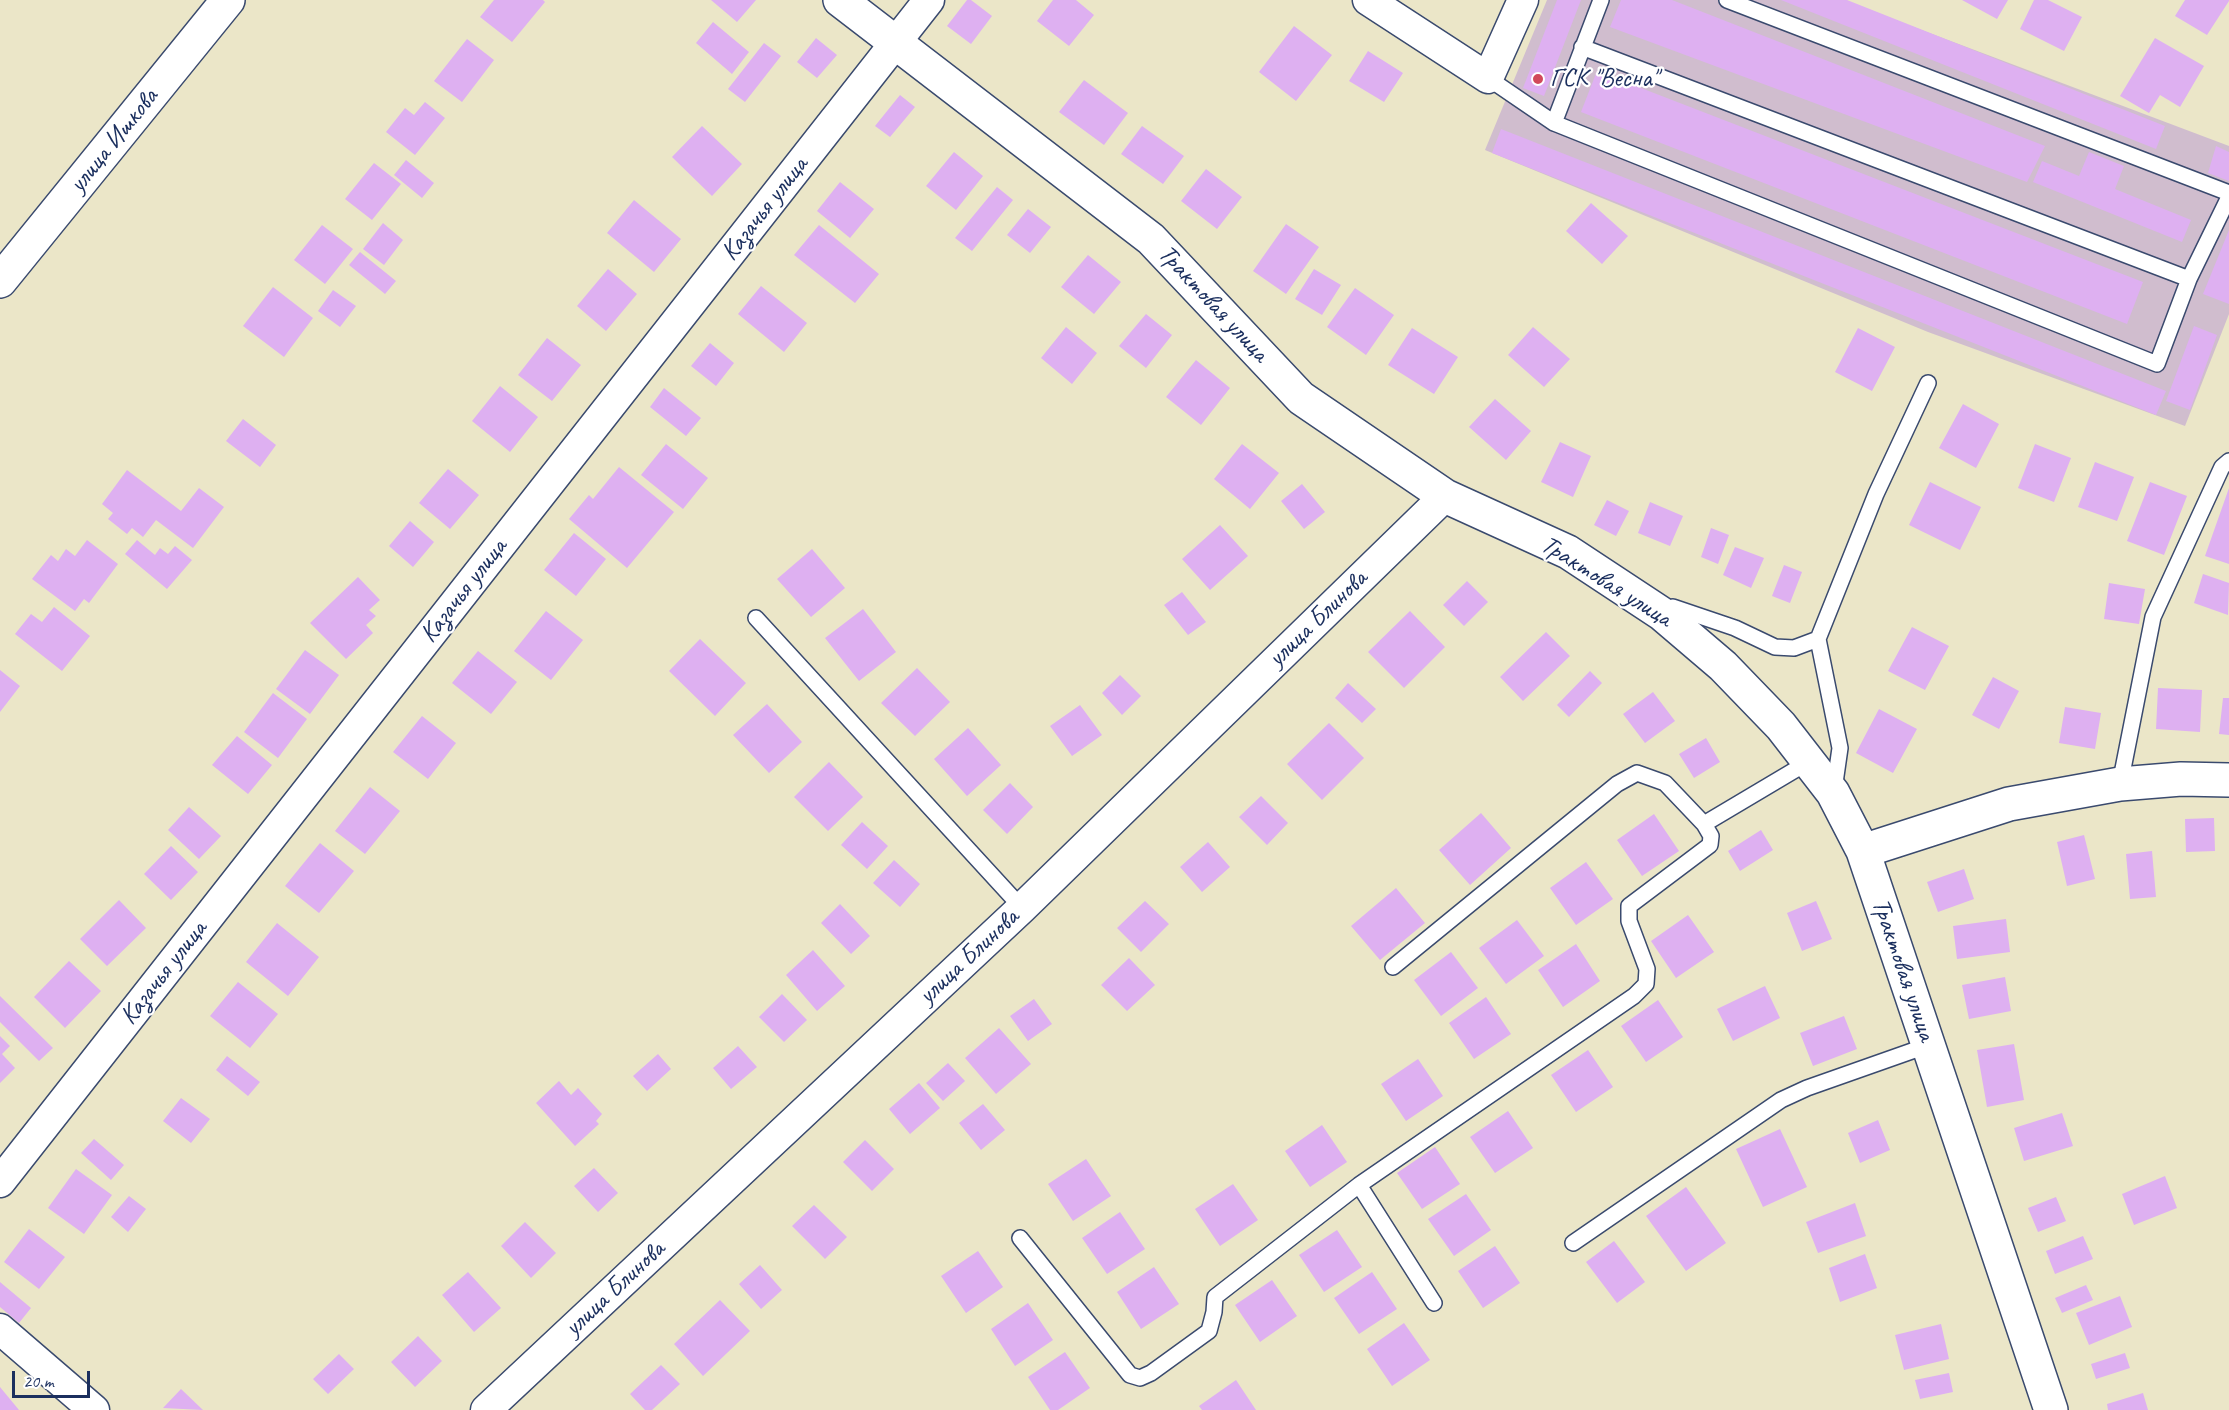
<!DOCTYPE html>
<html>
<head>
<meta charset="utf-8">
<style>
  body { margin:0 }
  #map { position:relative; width:2229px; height:1410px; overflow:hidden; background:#ebe6c8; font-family:Caveat,sans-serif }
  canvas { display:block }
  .scale { position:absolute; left:12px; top:1371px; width:78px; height:27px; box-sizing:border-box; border:3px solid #1b2f5e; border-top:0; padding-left:8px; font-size:18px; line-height:21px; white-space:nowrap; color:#1b2f5e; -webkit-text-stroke:4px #fff; paint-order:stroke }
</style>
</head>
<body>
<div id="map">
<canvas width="2229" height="1410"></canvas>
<div class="scale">20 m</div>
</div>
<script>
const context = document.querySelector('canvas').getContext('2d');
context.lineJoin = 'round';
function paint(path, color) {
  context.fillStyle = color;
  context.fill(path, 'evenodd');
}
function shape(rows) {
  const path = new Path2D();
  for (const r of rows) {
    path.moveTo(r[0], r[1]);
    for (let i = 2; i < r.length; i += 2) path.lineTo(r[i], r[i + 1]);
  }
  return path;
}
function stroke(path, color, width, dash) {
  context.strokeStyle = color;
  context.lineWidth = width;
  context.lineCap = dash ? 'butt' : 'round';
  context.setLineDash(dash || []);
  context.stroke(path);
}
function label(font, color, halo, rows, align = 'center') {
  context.font = font + ' Caveat,sans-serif';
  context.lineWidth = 4.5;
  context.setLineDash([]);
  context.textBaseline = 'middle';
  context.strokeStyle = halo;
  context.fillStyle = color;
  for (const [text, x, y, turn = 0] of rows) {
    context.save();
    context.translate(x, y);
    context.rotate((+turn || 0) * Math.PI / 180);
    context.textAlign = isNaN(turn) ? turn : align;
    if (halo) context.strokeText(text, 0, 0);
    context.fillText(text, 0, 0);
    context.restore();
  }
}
paint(shape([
  [1547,0,1842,0,2229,146,2229,314,2185,426,1928,332,1485,150]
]), '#d0bdce');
paint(shape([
  [494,0,543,0,545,2,512,42,480,17],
  [711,0,756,0,737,22],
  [967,0,971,0,992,16,971,44,947,26],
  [1053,0,1076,0,1094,15,1069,46,1037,21],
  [1557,0,1581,0,1544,96,1523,88],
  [1621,0,1672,0,2045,146,2027,182,1610,27],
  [1781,0,1847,0,2165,126,2156,149],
  [1962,0,2008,0,1997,19],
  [2034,0,2048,0,2082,17,2064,51,2020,29],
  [2185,0,2229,0,2229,1,2207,35,2175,16],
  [713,22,749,52,732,74,696,43],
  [1294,26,1332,55,1296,101,1259,72],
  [816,38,837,55,817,78,797,62],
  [2155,38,2204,66,2180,107,2160,95,2149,113,2120,96],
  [467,39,494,60,462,102,434,81],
  [764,43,781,56,745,102,728,89],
  [1368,51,1403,73,1384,102,1349,81],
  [1597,71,2143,282,2127,324,1581,112],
  [1084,80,1128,113,1104,145,1059,112],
  [900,95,915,107,890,137,875,126],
  [425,102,445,118,415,155,386,132,405,108,414,115],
  [702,126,742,164,712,196,672,157],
  [1142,126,1184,156,1163,184,1121,154],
  [1501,129,2166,391,2156,415,1492,153],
  [2216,146,2229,152,2229,181,2208,173],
  [954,152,983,176,956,210,926,186],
  [2089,152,2124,166,2115,189,2191,220,2182,242,2033,182,2042,161,2079,176],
  [406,160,434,183,422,198,394,175],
  [374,163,401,184,372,220,345,199],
  [1206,169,1242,197,1217,229,1181,201],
  [840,182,874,209,850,238,817,211],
  [997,187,1013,200,972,251,955,238],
  [634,200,681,239,654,272,607,233],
  [1591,203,1628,236,1602,264,1566,231],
  [1028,209,1051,227,1030,253,1007,235],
  [383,223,403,240,384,265,363,249],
  [1286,224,1319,247,1286,294,1253,271],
  [322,225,353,249,325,284,294,260],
  [819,225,879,274,855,303,794,255],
  [2229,230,2229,304,2203,294],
  [360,252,396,281,385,294,349,265],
  [1088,255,1121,282,1094,314,1061,287],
  [608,269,637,294,606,331,577,306],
  [1314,269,1341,285,1322,315,1295,299],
  [761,286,807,323,784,352,738,314],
  [273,287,313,318,284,357,243,326],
  [1355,288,1394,315,1366,355,1327,327],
  [333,290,356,306,340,327,318,311],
  [1146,314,1172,335,1146,368,1119,346],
  [2194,326,2217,335,2190,410,2166,401],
  [1066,327,1097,353,1072,384,1041,358],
  [1533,327,1570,359,1544,387,1508,355],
  [1412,328,1458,357,1434,394,1388,365],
  [1858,328,1895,347,1872,391,1835,372],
  [547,338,581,365,552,401,518,375],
  [710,343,734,363,716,386,691,366],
  [1196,360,1230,388,1201,425,1166,397],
  [500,386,538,417,510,452,472,421],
  [664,388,701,418,686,436,650,407],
  [1495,399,1531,431,1506,460,1469,427],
  [1963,404,1999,424,1976,468,1939,448],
  [243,419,276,445,260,467,226,441],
  [1560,442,1591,456,1573,497,1541,482],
  [666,444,708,478,683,509,641,475],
  [1242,444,1279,473,1250,509,1214,479],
  [2035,444,2071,458,2054,502,2018,488],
  [2095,462,2134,477,2117,521,2078,507],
  [619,467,674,512,627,568,569,519,589,495,593,499],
  [448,469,479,495,450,529,419,503],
  [127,470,181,511,199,488,224,507,193,548,156,520,143,537,132,528,127,534,108,519,113,513,102,504],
  [1930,482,1981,507,1960,550,1909,525],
  [2150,482,2187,496,2164,555,2127,541],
  [1302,484,1325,512,1304,529,1281,501],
  [2229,488,2229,564,2205,556],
  [1607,500,1629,511,1616,536,1594,525],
  [1650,502,1683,516,1670,546,1638,533],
  [410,521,434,542,413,567,389,546],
  [1220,525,1248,556,1210,590,1182,559],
  [1711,528,1729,535,1718,564,1701,557],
  [574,533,606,559,576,596,544,570],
  [87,540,118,564,89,603,84,599,75,611,32,579,51,555,58,561,66,549,75,556],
  [137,540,155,555,160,548,168,554,175,546,192,560,167,589,125,554],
  [1735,547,1764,558,1751,588,1723,575],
  [812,549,845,588,811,617,777,579],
  [1784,565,1802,572,1790,603,1772,596],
  [2203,574,2229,583,2228,615,2194,603],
  [358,577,380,600,369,610,376,616,366,625,373,633,346,659,310,623],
  [1467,581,1488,602,1464,626,1443,605],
  [2109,583,2145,589,2139,624,2104,619],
  [1182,592,1206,622,1188,635,1164,605],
  [54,607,90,636,62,671,15,634,31,614,42,622],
  [863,609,896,652,859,681,825,638],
  [546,611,583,640,551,680,514,651],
  [1410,611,1445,647,1404,688,1368,652],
  [1912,627,1949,646,1925,690,1888,671],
  [1546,632,1570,656,1523,701,1500,677],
  [700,639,746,683,715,716,669,671],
  [305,650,339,675,310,714,276,689],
  [478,651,517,682,491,714,452,683],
  [917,668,950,702,915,736,881,703],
  [0,670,20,686,0,712],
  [1590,671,1602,683,1569,717,1557,705],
  [1120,675,1141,696,1122,715,1102,693],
  [1993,677,2019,691,1999,729,1972,715],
  [1348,683,1376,709,1362,723,1335,698],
  [2158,688,2202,690,2200,732,2156,729],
  [1653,692,1675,721,1645,743,1623,714],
  [273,693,307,719,278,758,244,732],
  [2223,698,2229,698,2229,735,2219,734],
  [767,704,802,742,769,773,733,735],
  [1080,705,1102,735,1072,756,1050,726],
  [2065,707,2101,713,2095,749,2059,743],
  [1879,709,1917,729,1893,773,1856,753],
  [422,716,456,743,428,779,393,752],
  [1329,723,1364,758,1322,800,1287,764],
  [968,728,1001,765,967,796,934,759],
  [237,736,272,765,248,794,212,765],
  [1706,738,1720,762,1694,778,1679,754],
  [829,762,863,797,828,831,794,797],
  [1010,783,1033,807,1007,834,983,810],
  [370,787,400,811,365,854,335,831],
  [1261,796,1288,823,1267,845,1239,817],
  [189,807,221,836,199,859,168,830],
  [1481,813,1511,848,1470,885,1439,850],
  [1654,814,1679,851,1642,876,1617,840],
  [2214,818,2215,851,2186,852,2185,819],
  [862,822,888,846,867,869,841,845],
  [1761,830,1773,850,1740,871,1728,851],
  [2084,835,2095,879,2067,886,2057,842],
  [1208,842,1230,867,1202,892,1180,867],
  [320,843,354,871,319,913,285,886],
  [171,846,198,872,171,900,144,874],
  [2152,851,2156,897,2130,899,2126,854],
  [894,860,920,884,900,907,873,883],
  [1586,862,1613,899,1576,925,1550,888],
  [1964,869,1974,899,1938,912,1927,882],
  [1396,888,1425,923,1380,960,1351,926],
  [119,900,146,928,107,966,80,939],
  [1145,901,1169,924,1141,952,1117,928],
  [1816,901,1832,939,1802,951,1787,913],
  [840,904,870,936,851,954,821,923],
  [1688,915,1714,952,1676,978,1651,941],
  [2006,919,2010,952,1957,959,1953,926],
  [1517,920,1544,956,1506,984,1479,948],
  [277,923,319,957,288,996,246,962],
  [1576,944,1600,981,1563,1007,1538,970],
  [813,950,845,986,817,1011,786,975],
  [1451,952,1478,988,1441,1016,1414,980],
  [1129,958,1155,985,1127,1011,1101,985],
  [69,961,101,991,65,1028,34,997],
  [2005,977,2011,1011,1969,1019,1962,985],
  [238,982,278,1014,250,1048,210,1016],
  [1765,986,1780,1018,1733,1041,1717,1009],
  [782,994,807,1020,784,1042,759,1017],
  [0,996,53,1048,39,1061,0,1022],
  [1486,997,1511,1034,1474,1059,1449,1023],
  [1034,999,1052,1024,1028,1041,1010,1016],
  [1658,1000,1683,1037,1646,1062,1621,1026],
  [1844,1016,1857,1049,1813,1066,1800,1033],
  [999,1028,1031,1064,996,1094,965,1058],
  [0,1036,10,1046,2,1054,15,1068,0,1083],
  [2014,1044,2024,1100,1987,1107,1977,1050],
  [738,1046,757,1067,731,1089,713,1068],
  [1588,1050,1613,1087,1576,1112,1551,1075],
  [658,1054,671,1069,647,1091,633,1076],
  [227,1056,260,1082,248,1096,216,1070],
  [1418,1059,1443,1096,1406,1121,1381,1084],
  [948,1063,965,1081,943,1101,926,1083],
  [559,1081,571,1095,578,1088,602,1114,596,1121,599,1124,575,1146,536,1103],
  [919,1083,940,1108,910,1134,889,1109],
  [181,1098,210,1119,191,1143,163,1121],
  [983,1104,1005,1130,981,1150,959,1123],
  [1508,1111,1533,1148,1495,1173,1470,1137],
  [2062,1113,2073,1146,2024,1161,2014,1128],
  [1878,1120,1890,1150,1860,1163,1848,1133],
  [1322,1125,1347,1162,1310,1187,1285,1151],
  [1780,1129,1807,1187,1763,1207,1736,1149],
  [94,1139,124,1165,111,1180,81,1153],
  [865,1140,894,1169,872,1191,843,1162],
  [1435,1147,1460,1184,1422,1209,1397,1173],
  [1086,1159,1111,1196,1073,1221,1048,1184],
  [594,1168,618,1193,598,1212,574,1186],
  [76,1169,112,1195,84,1234,48,1208],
  [2165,1176,2177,1208,2134,1225,2122,1194],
  [1233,1184,1258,1220,1220,1246,1195,1209],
  [1686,1187,1726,1243,1686,1271,1646,1216],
  [1466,1194,1491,1230,1454,1256,1428,1219],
  [129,1196,146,1209,128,1232,111,1217],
  [2056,1197,2066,1221,2038,1232,2028,1208],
  [1855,1203,1866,1236,1818,1253,1806,1222],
  [814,1205,847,1237,825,1259,792,1226],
  [1120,1212,1145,1249,1107,1274,1082,1238],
  [525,1222,556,1253,531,1278,501,1246],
  [29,1229,65,1257,39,1289,4,1262],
  [1337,1230,1362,1267,1324,1292,1299,1255],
  [2083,1236,2093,1259,2055,1274,2046,1251],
  [1614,1241,1645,1282,1617,1303,1586,1262],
  [1495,1246,1520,1283,1483,1308,1458,1271],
  [978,1251,1003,1287,966,1313,941,1276],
  [1865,1254,1877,1288,1840,1302,1829,1268],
  [760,1265,782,1290,761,1309,739,1284],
  [1154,1267,1179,1304,1141,1329,1117,1292],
  [468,1272,501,1308,474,1332,442,1295],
  [1372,1272,1397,1309,1359,1334,1334,1298],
  [1272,1280,1297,1316,1260,1342,1235,1305],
  [0,1282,31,1308,19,1323,0,1307],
  [2086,1285,2093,1300,2062,1313,2055,1298],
  [2120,1296,2132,1327,2089,1345,2076,1313],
  [720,1300,750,1331,703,1376,674,1344],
  [1028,1303,1053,1340,1015,1366,991,1329],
  [1404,1323,1430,1360,1392,1386,1367,1349],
  [1941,1324,1949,1359,1904,1370,1895,1335],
  [418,1336,442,1361,415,1387,391,1362],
  [1065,1352,1090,1388,1058,1410,1050,1410,1028,1377],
  [2125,1353,2130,1368,2096,1379,2091,1364],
  [339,1354,354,1369,328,1394,313,1379],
  [661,1365,680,1384,652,1410,645,1410,630,1394],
  [1949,1373,1953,1392,1920,1399,1915,1380],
  [1236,1380,1256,1410,1202,1410,1199,1406],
  [0,1387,19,1410,0,1410],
  [181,1389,203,1410,163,1408],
  [2143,1393,2148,1410,2108,1410,2107,1404]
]), '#deb0f1');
const lane = shape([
  [1727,0,2229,193],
  [1582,47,2189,279],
  [1488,78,1554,123,2157,364,2189,279,2229,197],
  [1554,123,1601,0],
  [1666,611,1673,607,1735,628,1775,647,1794,648,1818,639],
  [756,618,1022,908],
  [2120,784,2153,617,2222,467,2229,461],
  [1834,790,1840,748,1818,639,1876,494,1928,383],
  [1393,967,1617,784,1637,773,1665,783,1704,824,1810,761],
  [1359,1185,1434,1303],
  [1020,1238,1130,1375,1140,1378,1151,1373,1209,1331,1214,1312,1215,1297,1359,1185,1634,996,1646,984,1647,969,1629,921,1629,906,1710,845,1711,836,1704,824],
  [1573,1243,1781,1100,1807,1088,1929,1045]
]);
const street = shape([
  [1368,0,1488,78,1523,0],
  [0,1182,929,0],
  [0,1329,94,1410],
  [486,1410,1022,908,1445,496]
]);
const secondary = shape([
  [840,0,1151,239,1301,398,1445,496,1568,552,1662,614,1723,666,1781,726,1833,793,1863,851,2051,1410],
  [0,281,228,0],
  [1863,851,2009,804,2120,784,2181,779,2229,780]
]);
stroke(lane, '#3a4a6e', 18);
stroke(street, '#3a4a6e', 33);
stroke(secondary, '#3a4a6e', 36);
stroke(lane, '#fff', 15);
stroke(street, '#fff', 30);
stroke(secondary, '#fff', 33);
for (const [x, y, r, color] of [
  [1538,79,6,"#d1495b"]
]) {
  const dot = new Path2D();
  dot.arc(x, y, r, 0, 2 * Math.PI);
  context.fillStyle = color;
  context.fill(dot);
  stroke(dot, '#fff', 2);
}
label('26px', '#1b2f5e', '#fff', [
  ["ГСК \"Весна\"",1550,79]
], 'left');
label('26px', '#1b2f5e', '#fff', [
  ["улица Ишкова",114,141,-51],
  ["Казачья улица",765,209,-52],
  ["Трактовая улица",1213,304,47],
  ["Трактовая улица",1606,582,32],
  ["Казачья улица",464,591,-52],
  ["улица Блинова",1318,619,-44],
  ["улица Блинова",969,957,-43],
  ["Трактовая улица",1903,970,71],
  ["Казачья улица",164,973,-52],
  ["улица Блинова",615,1289,-43]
]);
</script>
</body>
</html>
